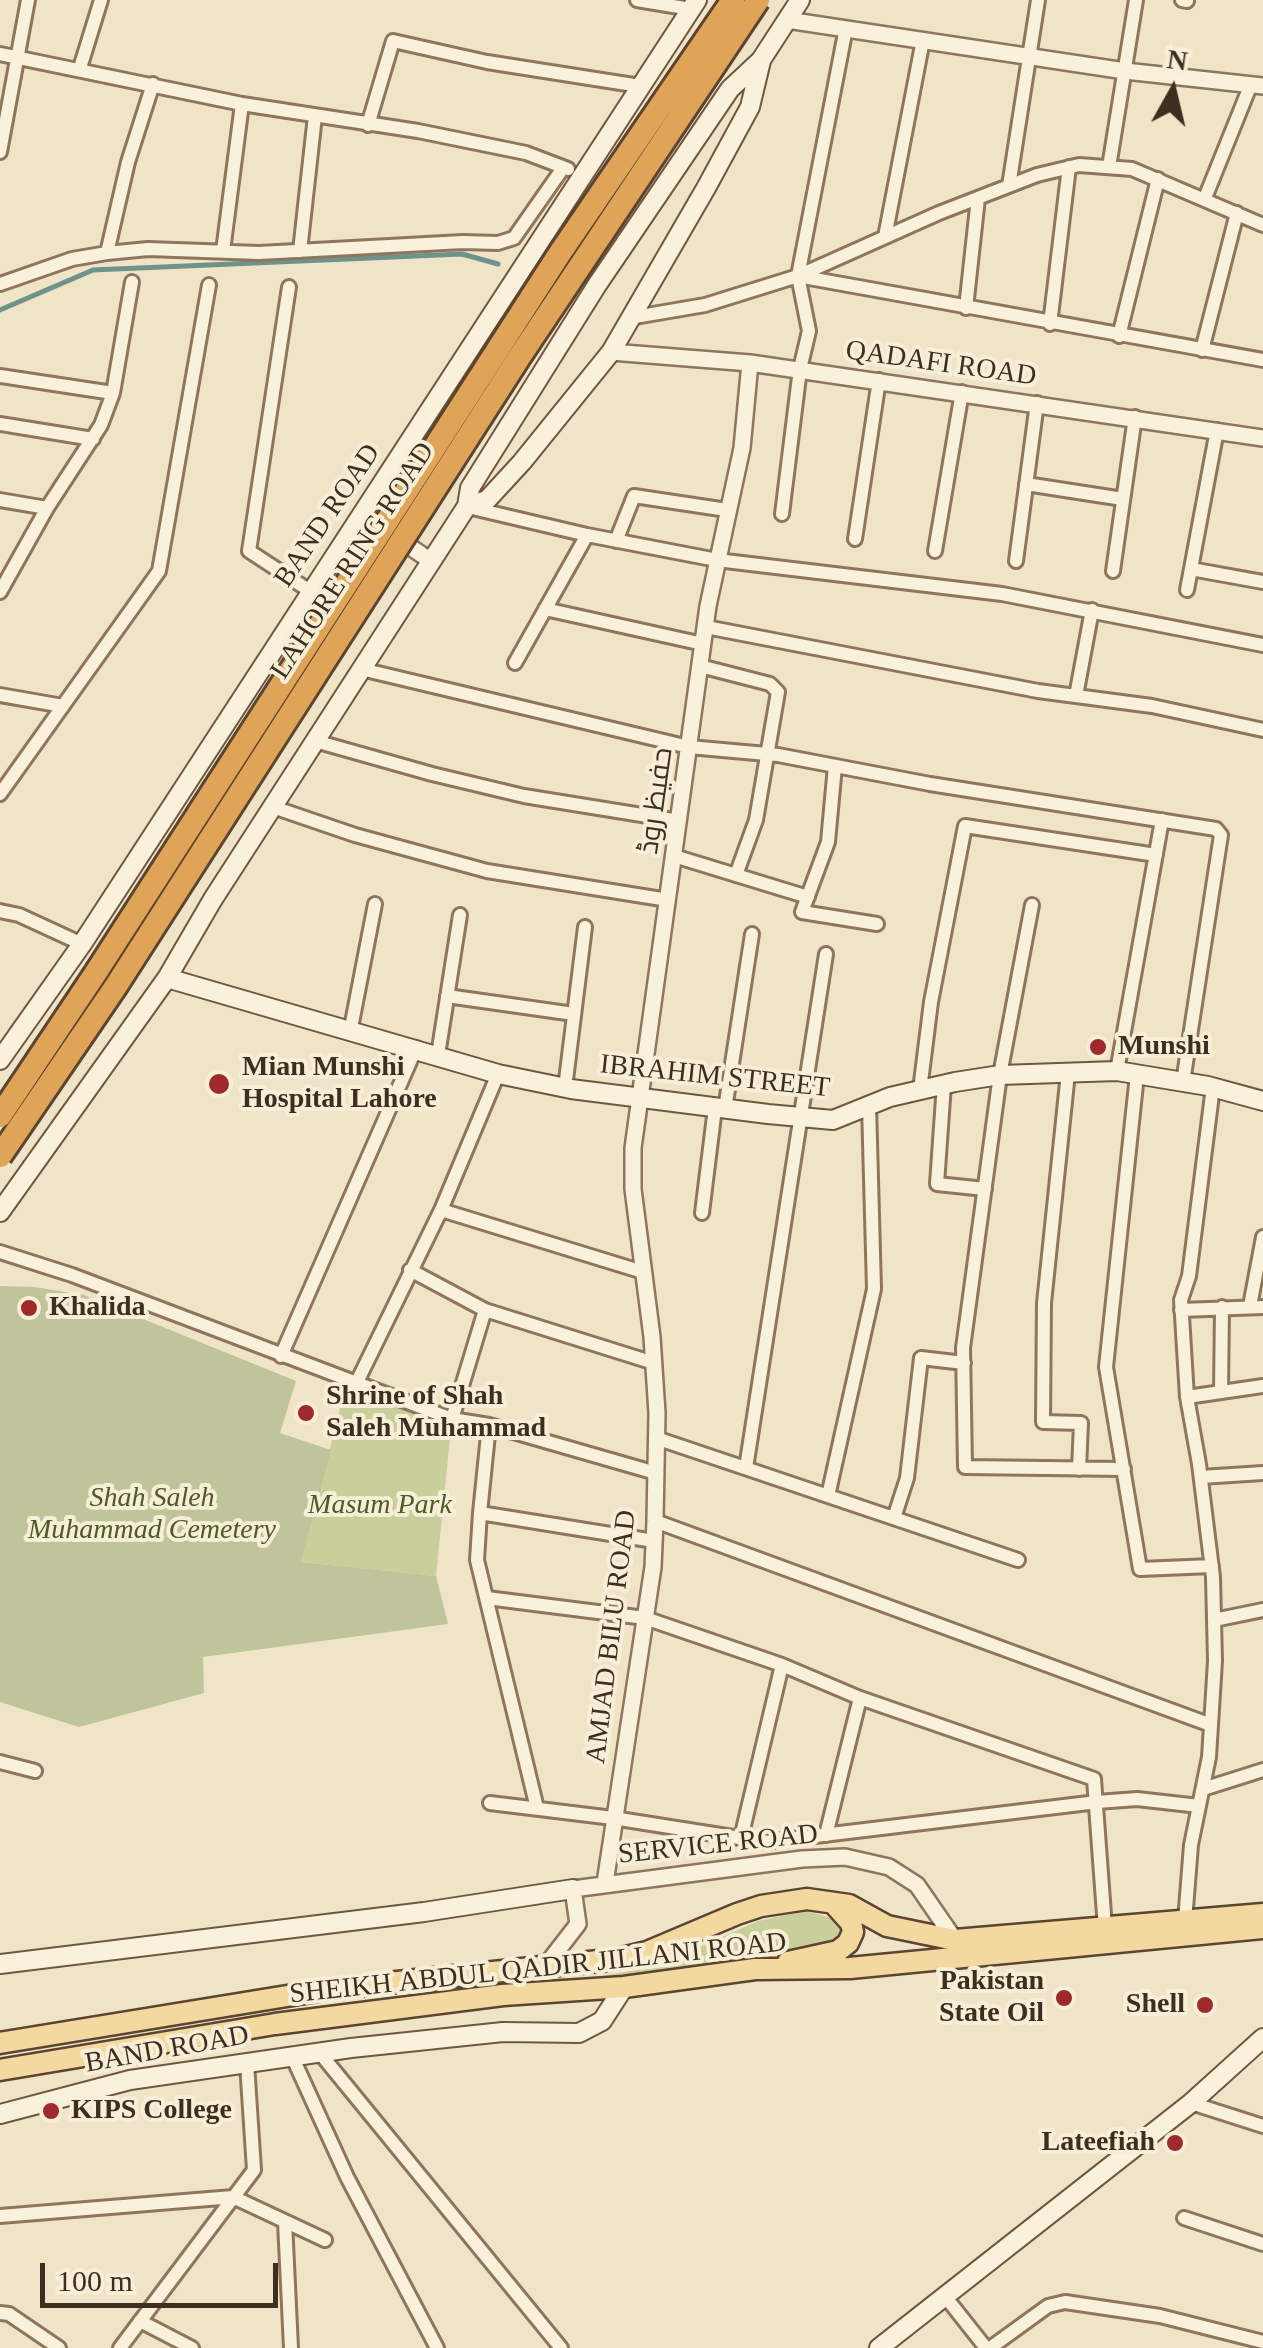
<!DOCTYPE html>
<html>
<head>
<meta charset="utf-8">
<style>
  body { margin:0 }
  #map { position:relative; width:1263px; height:2348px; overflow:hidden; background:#f0e4c8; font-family:"Times New Roman",serif }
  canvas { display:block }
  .north { position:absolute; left:1123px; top:40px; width:100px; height:100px; -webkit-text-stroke:8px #f7eed8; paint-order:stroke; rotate:8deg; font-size:28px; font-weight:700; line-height:40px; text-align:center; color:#3d2e20 }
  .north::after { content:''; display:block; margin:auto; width:35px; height:45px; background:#3d2e20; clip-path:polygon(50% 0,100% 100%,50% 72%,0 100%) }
  .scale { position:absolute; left:40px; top:2263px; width:238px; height:45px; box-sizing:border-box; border:5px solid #3d2e20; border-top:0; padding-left:12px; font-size:30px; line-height:35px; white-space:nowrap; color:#3d2e20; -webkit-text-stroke:8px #f7eed8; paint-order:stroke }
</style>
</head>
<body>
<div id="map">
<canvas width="1263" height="2348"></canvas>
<div class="north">N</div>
<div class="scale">100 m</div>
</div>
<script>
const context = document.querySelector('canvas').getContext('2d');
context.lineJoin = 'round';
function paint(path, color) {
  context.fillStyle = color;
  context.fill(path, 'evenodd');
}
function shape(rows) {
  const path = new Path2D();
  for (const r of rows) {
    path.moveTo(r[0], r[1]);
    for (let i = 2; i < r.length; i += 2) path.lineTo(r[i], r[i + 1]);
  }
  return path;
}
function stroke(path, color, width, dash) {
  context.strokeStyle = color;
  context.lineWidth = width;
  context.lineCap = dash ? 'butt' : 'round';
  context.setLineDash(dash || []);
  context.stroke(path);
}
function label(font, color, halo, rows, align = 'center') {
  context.font = font + ' "Times New Roman",Cairo,serif';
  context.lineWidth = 8;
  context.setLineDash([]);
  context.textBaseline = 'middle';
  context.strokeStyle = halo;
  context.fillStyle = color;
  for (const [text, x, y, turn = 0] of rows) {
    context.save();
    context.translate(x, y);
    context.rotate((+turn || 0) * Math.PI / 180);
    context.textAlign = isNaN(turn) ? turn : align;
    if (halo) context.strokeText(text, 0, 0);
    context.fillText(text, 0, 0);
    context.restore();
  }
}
paint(shape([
  [347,1381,452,1419,436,1576,301,1562],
  [805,1911,836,1919,843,1930,839,1941,822,1947,754,1959,672,1971,591,1978,657,1966,758,1921]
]), '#c9cf9b');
paint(shape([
  [0,1286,34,1287,84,1295,296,1381,280,1433,331,1450,301,1562,436,1576,448,1624,203,1657,204,1693,79,1727,0,1702]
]), '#bfc49a');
stroke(shape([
  [0,310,93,270,462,254,498,264]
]), '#6f938a', 5);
const minor = shape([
  [637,0,691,9],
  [1182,0,1187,1],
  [0,54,242,104,418,131,526,153,568,169],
  [80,68,101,0],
  [368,125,393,41,487,62,640,86],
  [0,152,28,0],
  [1109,167,1136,0],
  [1009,186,1038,0],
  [1205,198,1251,84],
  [885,237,923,40],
  [223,251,242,104],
  [300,251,315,116],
  [107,253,128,162,153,84],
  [798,276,1263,360],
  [0,284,72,259,107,253,148,249,259,253,463,242,498,243,514,238,563,168],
  [289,287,249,551,310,591],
  [966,308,978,198],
  [629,318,705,305,798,276,939,213,1037,175,1079,165,1132,169,1263,225],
  [1050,324,1069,167],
  [1119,336,1158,179],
  [1202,350,1237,213],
  [0,376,113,393,101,425,47,508,0,592],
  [113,393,132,282],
  [0,424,93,439],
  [1026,484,1123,499],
  [0,500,47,508],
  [468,507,587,535,717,560,1002,594,1263,645],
  [782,514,800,369,809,331,798,276,846,28],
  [855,539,879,380],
  [616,541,634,496,727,510],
  [935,551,962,392],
  [1016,561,1037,403],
  [1191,569,1263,582],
  [1113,571,1135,417],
  [1187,590,1217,430],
  [545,609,703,644],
  [706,627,1038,691,1152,706,1263,730],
  [515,663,587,535],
  [700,666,770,684,778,692,756,820,736,875],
  [361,669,689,747,778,755,930,784,1216,829,1221,835,1183,1082],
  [0,695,63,706],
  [1076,696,1092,610],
  [315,741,432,774,524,796,679,821],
  [835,766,828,842,802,912,877,924],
  [0,794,159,571,209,285],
  [273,807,355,835,487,871,668,900],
  [674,856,808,897],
  [1032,905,1000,1075,963,1348,965,1467,1124,1469],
  [0,911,19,915,82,944],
  [447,996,574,1014],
  [350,1033,375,904],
  [438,1055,460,915],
  [1117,1071,1162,820],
  [1068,1073,1044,1303,1043,1422,1081,1423,1079,1469],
  [1137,1075,1106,1367,1140,1569,1212,1566],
  [944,1084,937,1184,985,1189],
  [565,1088,585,927],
  [920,1090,931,1002,965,826,1156,855],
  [725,1109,752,934],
  [441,1210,643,1272],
  [702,1213,715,1108],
  [0,1252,72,1275,452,1419,489,1425,656,1473],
  [410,1270,485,1310,654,1363],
  [1250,1306,1263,1237],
  [1181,1310,1263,1307],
  [281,1356,416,1048],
  [357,1382,441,1210,498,1074],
  [1221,1392,1222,1307],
  [1187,1397,1263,1386],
  [452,1419,485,1310],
  [656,1438,1018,1560],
  [746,1468,826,954],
  [1201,1477,1263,1473],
  [828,1496,874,1289,869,1105],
  [480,1513,489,1425],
  [894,1518,907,1478,921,1358,964,1363],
  [655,1521,1211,1725],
  [487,1598,645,1618,782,1665,860,1698,1094,1779,1105,1928],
  [1214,1620,1263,1610],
  [0,1762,35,1771],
  [1203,1789,1263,1770],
  [490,1803,613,1818,765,1842,1097,1802,1137,1799,1199,1806],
  [537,1808,477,1560,480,1513,654,1541],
  [826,1835,860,1698],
  [741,1838,782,1665],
  [1185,1921,1191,1845,1209,1757,1215,1661,1213,1577,1199,1464,1187,1397,1181,1300,1189,1276,1213,1087],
  [319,2052,561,2348],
  [292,2056,347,2177,437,2348],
  [1191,2103,1263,2126],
  [0,2216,233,2197,325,2240],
  [1184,2218,1263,2244],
  [285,2222,291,2348],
  [944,2295,986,2348],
  [0,2313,9,2314,59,2348],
  [140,2321,192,2348],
  [120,2348,254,2170,247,2063],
  [990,2348,1048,2306,1065,2302,1160,2316,1263,2342]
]);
const tertiary = shape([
  [787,20,1125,71,1263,86],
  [611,352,750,363,1263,438],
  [363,515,431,561],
  [605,1883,653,1567,655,1521,657,1413,652,1337,633,1189,633,1148,708,606,742,448,750,363],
  [547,1964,578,1924,573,1889,802,1859,845,1857,889,1867,917,1885,955,1940]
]);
const secondary = shape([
  [467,506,487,500,522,462,611,352,706,188,750,107,761,61],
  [167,978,498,1074,571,1089,768,1114,833,1120,890,1097,955,1082,1000,1075,1117,1071,1208,1086,1263,1101],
  [0,1060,82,944,697,0],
  [0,1212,167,978,213,899,467,506,470,488,597,285,730,89,761,60,800,0],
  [0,1964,424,1912,573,1889],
  [0,2114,130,2080,351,2048,503,2032,579,2033,602,2021,624,1987],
  [879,2348,1191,2103,1263,2038]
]);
const primary = shape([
  [788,1962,838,1951,848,1943,853,1932,851,1923,834,1904],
  [0,2043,330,1989,618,1959,647,1952,737,1914,761,1906,807,1899,849,1905,887,1926,955,1940,1263,1914],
  [0,2070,275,2024,503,1995,624,1987,755,1969,850,1968,1263,1928]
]);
stroke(minor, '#8d765c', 18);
stroke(tertiary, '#8d765c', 20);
stroke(secondary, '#6f573f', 22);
stroke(primary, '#5b4430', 25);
stroke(minor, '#faf1dc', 12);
stroke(tertiary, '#faf1dc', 15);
stroke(secondary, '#faf1dc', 18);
stroke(primary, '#f3d9a0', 20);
const motorwayBridge = shape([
  [0,1116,95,974,560,253,733,0],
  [0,1156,116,986,520,356,758,0]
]);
stroke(motorwayBridge, '#5b4430', 28, []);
stroke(motorwayBridge, '#e0a458', 22);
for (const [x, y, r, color] of [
  [1098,1047,10,"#9e2a2b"],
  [219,1084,12,"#9e2a2b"],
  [29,1308,10,"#9e2a2b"],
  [306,1413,10,"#9e2a2b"],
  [1064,1998,10,"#9e2a2b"],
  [1205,2005,10,"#9e2a2b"],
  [51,2111,10,"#9e2a2b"],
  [1175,2143,10,"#9e2a2b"]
]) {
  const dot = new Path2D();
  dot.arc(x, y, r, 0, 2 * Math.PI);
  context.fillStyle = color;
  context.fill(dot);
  stroke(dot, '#f7eed8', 4);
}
label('28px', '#3d2e20', '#f7eed8', [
  ["QADAFI ROAD",941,364,8],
  ["BAND ROAD",328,516,-56],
  ["LAHORE RING ROAD",353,561,-57],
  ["حفیظ روڈ",657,801,-82],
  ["IBRAHIM STREET",715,1077,6],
  ["AMJAD BILU ROAD",612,1637,-83],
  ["SERVICE ROAD",718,1845,-6],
  ["SHEIKH ABDUL QADIR JILLANI ROAD",538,1969,-6],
  ["BAND ROAD",167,2050,-10]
]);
label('bold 28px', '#3d2e20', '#f7eed8', [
  ["Munshi",1118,1047],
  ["Mian Munshi",242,1068],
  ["Hospital Lahore",242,1100],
  ["Khalida",49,1308],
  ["Shrine of Shah",326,1397],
  ["Saleh Muhammad",326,1429],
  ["Pakistan",1044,1982,"right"],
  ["State Oil",1044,2014,"right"],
  ["Shell",1185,2005,"right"],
  ["KIPS College",71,2111],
  ["Lateefiah",1155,2143,"right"]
], 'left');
label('italic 28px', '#4d5a26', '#f7eed8', [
  ["Shah Saleh",152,1499],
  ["Muhammad Cemetery",152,1531],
  ["Masum Park",380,1506]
]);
</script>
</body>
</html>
